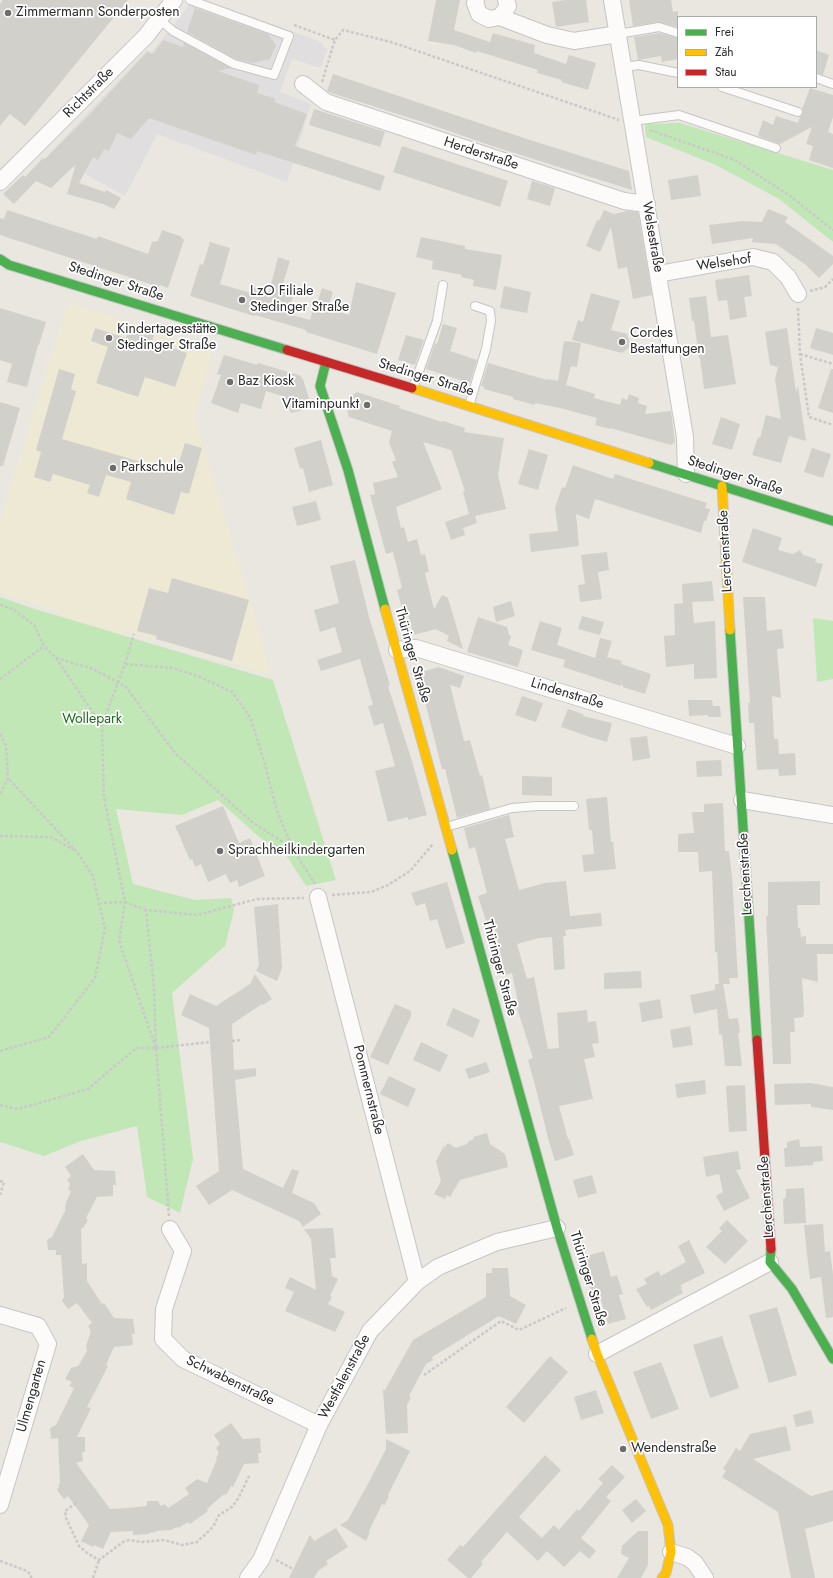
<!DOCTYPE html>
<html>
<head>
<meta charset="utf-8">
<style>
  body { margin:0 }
  #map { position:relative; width:833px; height:1578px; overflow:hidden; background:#e9e7e0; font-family:Jost,sans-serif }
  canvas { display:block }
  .legend { position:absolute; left:677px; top:16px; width:140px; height:72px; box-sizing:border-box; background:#fff; border:1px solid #aaa; margin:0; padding:5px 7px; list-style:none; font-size:12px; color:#2b2b2b }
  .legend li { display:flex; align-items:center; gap:8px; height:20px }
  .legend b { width:20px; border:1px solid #aaa }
</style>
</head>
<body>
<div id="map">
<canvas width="833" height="1578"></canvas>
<ul class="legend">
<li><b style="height:5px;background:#4caf50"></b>Frei</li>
<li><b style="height:5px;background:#ffc107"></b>Zäh</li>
<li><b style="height:5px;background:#c62828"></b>Stau</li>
</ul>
</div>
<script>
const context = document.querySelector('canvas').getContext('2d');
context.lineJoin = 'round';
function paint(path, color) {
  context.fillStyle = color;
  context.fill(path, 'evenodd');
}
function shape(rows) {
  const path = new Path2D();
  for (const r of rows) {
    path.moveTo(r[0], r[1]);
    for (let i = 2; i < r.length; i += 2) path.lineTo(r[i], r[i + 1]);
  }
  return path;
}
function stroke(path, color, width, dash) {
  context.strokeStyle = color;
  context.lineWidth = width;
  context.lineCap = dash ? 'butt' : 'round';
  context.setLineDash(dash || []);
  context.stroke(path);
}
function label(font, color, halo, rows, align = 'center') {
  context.font = font + ' Jost,sans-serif';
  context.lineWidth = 3.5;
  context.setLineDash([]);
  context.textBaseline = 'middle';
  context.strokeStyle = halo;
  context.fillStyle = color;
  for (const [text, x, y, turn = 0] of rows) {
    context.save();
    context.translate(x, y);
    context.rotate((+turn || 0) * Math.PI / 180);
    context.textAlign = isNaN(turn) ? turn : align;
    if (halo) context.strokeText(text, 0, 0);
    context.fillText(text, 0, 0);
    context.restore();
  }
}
paint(shape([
  [193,0,205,0,321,42,327,50,321,68,292,59,280,92,311,104,287,182,157,134,125,196,49,154,147,50,152,52]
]), '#e1dedf');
paint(shape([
  [68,302,213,349,195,417,272,675,127,631,115,669,52,651,62,612,0,593,0,519]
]), '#ede9d4');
paint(shape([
  [680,123,833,170,833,242,779,199,716,165,646,137,645,124],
  [0,597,35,609,273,680,336,880,306,886,286,855,259,837,218,800,182,815,116,809,133,884,195,900,231,898,234,910,225,946,172,993,193,1159,180,1213,147,1197,137,1126,81,1141,44,1156,0,1142],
  [813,618,833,621,833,679,817,682]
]), '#c1e7b7');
paint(shape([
  [3,0,128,0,25,126,10,114,0,126,0,4],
  [436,0,460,0,454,30,490,42,493,33,535,45,534,53,566,64,569,55,596,63,588,90,561,82,562,80,537,73,538,70,477,51,476,53,454,45,428,41],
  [566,0,586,0,589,22,556,27,552,2],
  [629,0,671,0,673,12,678,11,678,27,658,22,633,26],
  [195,8,268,34,276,45,270,59,253,63,236,59,187,32],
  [659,33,678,38,678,59,662,62,661,56,638,60,634,37],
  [163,40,183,47,184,43,231,68,218,71,259,85,257,93,276,99,274,102,307,114,295,146,385,176,380,191,257,151,256,155,149,118,131,139,117,133,109,151,104,149,98,160,93,157,79,183,105,192,106,190,121,198,114,209,103,204,67,194,76,164,51,188,36,181,14,204,3,194,23,175,25,177,43,158,45,159,91,113,147,52,153,54],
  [816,50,829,55,823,75,816,73],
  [333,74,530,140,629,171,632,190,489,145,426,123,328,92,327,91],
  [810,88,833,95,833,117,828,132,833,134,833,168,809,160,813,146,806,144,812,127,780,144,758,136,763,120,773,125,776,116,798,123,800,117,803,113,802,109],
  [314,109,385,132,380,147,309,125],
  [402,146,508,181,500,207,393,172],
  [698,175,701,196,671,200,668,180],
  [532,181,555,188,550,206,527,199],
  [768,209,788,217,785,222,833,256,833,264,819,278,806,265,776,244,752,242,753,238,712,244,709,225,741,221,762,222],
  [7,210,97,239,98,236,148,254,152,242,158,241,162,230,180,236,184,240,168,288,160,285,159,287,0,235,0,218,4,219],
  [604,210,614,214,627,211,638,212,652,295,633,299,627,267,618,269,611,227,600,252,586,246,597,220,599,221],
  [421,237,465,246,465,249,502,255,496,290,473,286,474,280,461,277,462,275,432,269,433,261,416,257],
  [210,242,230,248,220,284,251,293,253,287,269,292,278,257,290,261,283,283,296,286,288,314,310,320,314,306,316,307,322,288,333,292,328,308,349,315,356,282,396,293,377,354,306,332,306,330,255,315,254,316,190,296,200,264,203,265],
  [749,275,752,296,744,297,747,317,730,320,727,300,718,301,715,280],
  [504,286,531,292,527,313,500,308],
  [591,293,620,301,611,330,627,334,631,346,622,353,572,340,578,320,583,322],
  [706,296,711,337,728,335,736,384,704,389,700,358,699,358,694,321,692,321,689,298],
  [0,308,46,322,39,345,38,345,27,387,7,382,12,364,0,360],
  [130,324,155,333,152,341,187,353,175,387,145,377,138,397,96,383,108,347,91,341,95,328,126,338],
  [443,324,457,328,450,351,477,360,470,383,426,369,435,343,437,344],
  [787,328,796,392,798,386,806,441,789,436,781,463,752,455,758,437,760,438,766,415,781,419,775,379,778,367,770,365,765,332],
  [816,328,833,333,833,355,810,348],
  [406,335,424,340,415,365,398,360],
  [564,341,581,343,577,367,571,366,566,385,595,394,594,398,620,405,622,398,627,400,629,394,639,398,638,403,647,406,645,414,671,411,675,442,671,445,610,428,610,429,595,425,597,418,560,408,535,403,535,405,513,399,513,397,484,389,484,387,481,386,488,363,547,380,547,379,558,381],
  [224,355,257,365,258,363,299,375,303,379,312,408,291,413,285,397,266,391,261,409,241,403,238,413,211,403,221,375,217,374],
  [59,369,75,374,71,389,76,391,62,439,176,472,185,443,202,448,189,494,181,492,174,515,126,499,131,482,106,475,99,497,87,493,90,485,53,474,50,482,34,477,41,452,36,450],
  [831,369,833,369,833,413,818,408],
  [357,392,400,406,399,408,442,422,443,421,465,428,464,432,504,438,498,475,506,509,475,516,477,523,463,528,465,535,451,540,445,522,469,514,463,492,465,491,451,450,423,442,442,489,396,507,401,528,404,527,408,542,417,539,421,555,425,554,429,572,425,573,434,609,442,595,448,598,463,649,447,641,449,636,436,629,414,635,407,611,403,612,397,590,402,588,393,552,386,554,370,495,375,494,373,483,398,477,392,462,396,460,389,443,392,431,349,417,346,406,349,397],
  [0,402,20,408,3,466,0,466],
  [721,417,740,424,732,450,712,444],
  [321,440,333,485,309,492,303,468,300,469,294,448],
  [812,448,831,454,823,478,804,472],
  [529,449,548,455,538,490,518,484],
  [573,465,613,479,615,474,707,503,705,508,710,509,706,521,704,521,701,533,595,499,589,519,576,514,579,546,531,552,529,534,558,531,555,508,562,487,565,488],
  [316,501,321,520,297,526,292,507],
  [753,528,782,538,778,550,793,554,800,550,803,555,816,559,815,562,823,564,816,587,742,562],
  [607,552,609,570,598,572,602,599,580,602,578,585,585,584,581,555],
  [355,560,369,617,390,685,388,686,412,761,427,815,408,820,408,817,388,822,375,771,395,766,383,723,374,726,368,706,373,705,360,659,321,671,317,660,342,652,335,627,320,632,314,610,339,603,330,566],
  [172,578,249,600,232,661,156,639,157,636,137,631,149,588,168,593],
  [712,581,714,601,692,602,694,623,715,621,717,678,694,679,694,664,666,667,664,636,675,635,674,604,683,603,682,584],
  [743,597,765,597,767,631,782,629,784,648,777,649,781,698,772,696,774,739,778,739,779,754,795,753,796,775,779,776,778,769,757,770,754,723,749,723,748,703,750,703],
  [511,601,515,616,496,622,493,607],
  [582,616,604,622,600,635,578,629],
  [478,617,507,627,509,635,511,636,508,645,523,650,518,667,467,652],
  [540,621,562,628,557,645,595,658,600,638,612,641,607,657,622,661,621,664,651,674,645,694,623,687,622,683,621,686,563,667,565,660,531,650],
  [439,667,464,676,460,688,450,685,464,741,470,740,480,776,482,775,490,809,457,818,445,769,442,769,418,673],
  [522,696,543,703,536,722,515,715],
  [688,700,712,700,713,706,720,706,721,717,708,717,708,715,689,716],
  [568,709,583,714,583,716,612,723,607,742,590,737,561,727],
  [647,736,650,758,633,761,630,738],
  [721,760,722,776,697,777,696,761],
  [522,776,552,777,552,796,522,795],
  [607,797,611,842,613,842,616,869,584,872,582,855,594,854,592,830,589,830,586,799],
  [723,803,725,851,729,851,732,876,738,978,729,978,730,984,723,984,729,1019,738,1018,740,1033,738,1033,742,1066,725,1066,722,1034,719,1035,717,1009,694,1014,690,995,715,990,715,984,719,984,717,952,715,952,712,871,699,872,698,852,678,852,678,834,694,833,692,812,704,812,704,804],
  [223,806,239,843,250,838,265,876,239,887,237,880,230,883,226,874,208,882,201,864,195,867,192,859,190,860,175,826],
  [509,815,514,837,505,839,519,890,545,883,566,881,570,916,601,913,602,926,565,930,566,936,563,936,565,969,554,970,552,937,539,938,517,944,527,979,534,977,548,1049,559,1048,557,1013,587,1010,588,1022,596,1021,599,1043,592,1044,595,1057,584,1059,593,1099,559,1106,568,1139,569,1139,574,1155,555,1161,548,1138,536,1089,528,1060,533,1058,517,1008,519,1007,512,973,505,975,493,919,486,921,478,896,487,893,475,847,469,849,464,828],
  [820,881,820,905,797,905,798,928,800,928,801,937,806,936,806,944,833,944,833,954,817,954,818,982,802,978,804,1012,803,1017,794,1018,795,1032,790,1032,791,1064,773,1064,766,916,768,916,768,882],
  [447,882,465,943,446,949,437,919,430,921,425,903,416,906,411,893],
  [278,904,282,968,277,981,256,971,259,965,254,907],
  [641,971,642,988,604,989,604,973],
  [255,974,272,999,263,1005,262,1004,232,1024,234,1070,256,1068,256,1076,235,1080,243,1169,283,1188,292,1169,299,1171,292,1193,314,1203,321,1214,303,1227,299,1221,232,1190,209,1205,196,1186,219,1171,209,1028,181,1015,190,994,216,1006,250,984],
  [660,999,663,1018,642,1022,639,1003],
  [395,1004,411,1011,411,1016,388,1065,370,1057],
  [453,1008,480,1020,473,1038,446,1025],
  [690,1026,693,1045,673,1048,670,1030],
  [421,1042,448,1055,440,1072,413,1060],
  [486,1062,490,1072,469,1079,465,1069],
  [389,1076,416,1089,408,1107,380,1094],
  [705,1080,706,1094,677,1098,675,1084],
  [811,1083,833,1087,833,1110,811,1107,811,1104,775,1105,774,1084],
  [745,1085,747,1131,729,1132,726,1086],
  [487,1133,490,1144,505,1154,508,1167,460,1180,450,1197,447,1195,445,1199,434,1194,441,1181,436,1161,444,1146,445,1147,448,1143,456,1148,467,1144,469,1141,474,1139,473,1137],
  [799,1139,800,1147,822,1146,823,1161,813,1162,813,1165,785,1167,784,1148,787,1148,787,1142],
  [738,1151,741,1169,736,1170,750,1198,724,1211,716,1196,723,1192,719,1174,706,1177,703,1157],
  [83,1154,94,1170,115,1171,116,1185,113,1185,113,1196,97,1197,86,1218,88,1220,84,1227,81,1229,82,1264,87,1263,87,1281,102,1304,104,1303,114,1318,133,1319,135,1334,132,1334,133,1345,114,1347,106,1365,108,1366,87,1407,91,1408,77,1437,85,1437,85,1452,82,1452,83,1461,76,1463,110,1509,128,1508,147,1506,147,1501,158,1501,161,1506,165,1504,168,1508,189,1494,185,1488,197,1479,207,1483,217,1459,216,1458,219,1453,216,1448,220,1444,214,1435,231,1423,243,1439,260,1438,261,1453,258,1453,259,1463,244,1464,233,1487,231,1486,226,1495,224,1494,207,1509,208,1511,190,1524,188,1522,178,1528,177,1527,171,1530,156,1531,156,1532,149,1533,149,1534,133,1535,133,1531,111,1532,103,1549,94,1545,93,1547,81,1541,89,1525,68,1496,64,1499,57,1490,59,1487,58,1485,60,1483,58,1438,51,1439,50,1428,56,1425,74,1388,69,1386,72,1382,65,1379,71,1368,78,1366,87,1351,86,1346,91,1331,88,1326,92,1323,77,1303,68,1309,62,1301,64,1297,61,1255,56,1255,56,1250,48,1250,47,1240,52,1237,66,1209,65,1209,66,1203,71,1191,68,1190,70,1184,67,1180,71,1176,65,1167],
  [592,1175,597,1193,578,1198,573,1180],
  [804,1188,806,1223,784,1224,783,1199,786,1198,786,1189],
  [727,1220,748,1241,725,1264,706,1247,722,1231,719,1228],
  [823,1224,825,1252,830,1251,833,1274,833,1317,826,1318,821,1277,810,1279,807,1254,804,1225],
  [333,1228,336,1258,330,1258,332,1276,338,1279,330,1296,332,1297,328,1304,345,1312,335,1332,285,1311,294,1292,285,1288,290,1277,316,1290,311,1239,304,1229],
  [689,1240,705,1273,681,1285,682,1288,681,1289,683,1293,651,1310,649,1306,647,1307,636,1289,647,1284,644,1279,658,1271,661,1276,686,1262,678,1246],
  [604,1251,611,1277,617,1275,623,1294,619,1295,626,1319,608,1324,601,1300,594,1302,582,1257],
  [492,1268,508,1268,510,1296,526,1305,516,1324,499,1316,432,1357,433,1360,426,1364,409,1396,411,1398,407,1405,408,1433,386,1434,383,1390,385,1390,413,1340,486,1297,486,1273,492,1273],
  [777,1307,797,1375,769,1383,749,1315],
  [722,1336,739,1388,710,1398,693,1345],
  [550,1356,568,1372,524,1423,506,1407],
  [661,1362,679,1409,651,1419,633,1372],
  [596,1390,604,1413,581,1420,574,1397],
  [811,1410,814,1423,796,1427,793,1415],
  [786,1426,791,1450,753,1459,811,1496,833,1490,833,1521,805,1529,815,1578,791,1578,778,1512,722,1477,726,1471,723,1469,736,1448,740,1451,750,1434],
  [386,1439,410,1451,388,1495,389,1496,385,1505,382,1504,369,1531,370,1532,366,1541,340,1525,348,1520,368,1484,386,1449],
  [545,1455,561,1470,519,1517,542,1538,554,1525,559,1530,577,1509,579,1511,603,1483,598,1479,612,1465,625,1477,606,1497,611,1501,581,1538,596,1551,589,1559,580,1551,564,1567,547,1551,538,1561,507,1532,481,1562,483,1564,471,1578,468,1578,447,1560,460,1545,463,1547],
  [636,1499,646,1511,632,1523,622,1510],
  [336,1528,348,1547,326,1561,328,1564,318,1571,314,1578,289,1578,310,1535,314,1541],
  [638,1531,648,1531,648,1565,641,1578,617,1578,629,1558,621,1554,622,1546]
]), '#d2d0cb');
const lane = shape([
  [160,20,173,31,234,64,274,75,289,36,190,0],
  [618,34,659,27,678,33],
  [623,67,639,65,678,73],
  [816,78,833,84],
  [722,87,798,112],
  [633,121,679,115,776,148],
  [413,388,437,321,443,285],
  [469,406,486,349,491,321,490,311,475,306],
  [446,827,512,808,537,806,574,806]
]);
const street = shape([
  [476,0,475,3,479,14,489,19,500,17,547,35,574,41,618,34],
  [612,0,685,437,686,474],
  [500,17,508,6,506,0],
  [303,84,326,102,624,201,647,204],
  [0,182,146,36,174,0],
  [658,274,753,257,773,262,788,277,798,294],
  [397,650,416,648,737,746],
  [742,800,833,815],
  [318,897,417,1282],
  [170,1229,183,1251,164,1309,163,1339,183,1359,319,1425],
  [0,1315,38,1326,48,1344,0,1505],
  [597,1354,770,1262],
  [671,1552,687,1557,695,1563,705,1578],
  [248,1578,261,1560,319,1425,370,1331,417,1282,438,1267,497,1242,557,1228]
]);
const fast = shape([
  [0,259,9,265,287,350],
  [326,362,320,386,348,470,385,609],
  [649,463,833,521],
  [730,630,757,1040],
  [452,850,557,1228,592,1339],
  [771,1249,770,1262,792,1289,833,1359]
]);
const slow = shape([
  [412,388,649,463],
  [722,486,730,630],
  [385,609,452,850],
  [592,1339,597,1354,668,1525,671,1552,666,1573,662,1578]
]);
const jam = shape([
  [287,350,412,388],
  [757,1040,771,1249]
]);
stroke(lane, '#c6c5c6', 10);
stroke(street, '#c6c5c6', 18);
stroke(fast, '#c6c5c6', 11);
stroke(slow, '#c6c5c6', 11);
stroke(jam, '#c6c5c6', 11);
stroke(shape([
  [294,25,335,40],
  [322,82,335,40,343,30,391,42,619,120],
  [650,130,735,160,790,196,833,230],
  [810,291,825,287,833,279],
  [798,308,800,354,809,417,833,425],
  [800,354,833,364],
  [0,605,13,609,34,625,44,646,56,658,102,726,104,797,125,902,146,910],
  [56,658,93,669,126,687,175,753,252,822,292,848,315,884],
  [125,664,172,668,198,676,232,692,250,717,264,761,276,808,292,847],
  [0,679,44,646],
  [102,725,125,664,134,634],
  [0,734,6,746,8,778,0,794],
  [0,836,51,837,74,850],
  [332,895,371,892,388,885,410,871,433,844],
  [232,1041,241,1040],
  [156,1048,210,1042],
  [0,1051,49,1037,95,978,105,928,93,876,77,852,8,778],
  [0,1105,18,1109,88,1089,136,1048,156,1048,119,941,125,902,101,903],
  [0,1181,4,1182,0,1195],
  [169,1216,156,1048,154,988,146,910,197,915,257,899,304,898],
  [424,1375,501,1321,519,1330,566,1308],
  [76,1503,65,1511,66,1518,79,1546,87,1553,99,1560,123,1542,129,1540,142,1542,164,1540,182,1545,197,1542,213,1527,219,1515,232,1507,239,1497,249,1476],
  [276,1560,293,1569],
  [0,1561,27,1571,31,1575,31,1578],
  [93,1578,99,1560]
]), '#cac9c8', 2.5, [3, 2]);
stroke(lane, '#fcfbfa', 8);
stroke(street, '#fcfbfa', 16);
stroke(fast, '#4caf50', 9);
stroke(slow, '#ffc107', 9);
stroke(jam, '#c62828', 9);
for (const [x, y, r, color] of [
  [8,13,4,"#6e6d6a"],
  [242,300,4,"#6e6d6a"],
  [109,338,4,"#6e6d6a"],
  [622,342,4,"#6e6d6a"],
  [230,382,4,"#6e6d6a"],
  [367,405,4,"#6e6d6a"],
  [113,468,4,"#6e6d6a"],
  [220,851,4,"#6e6d6a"],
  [623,1449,4,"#6e6d6a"]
]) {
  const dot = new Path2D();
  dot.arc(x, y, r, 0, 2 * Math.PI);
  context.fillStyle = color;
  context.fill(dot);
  stroke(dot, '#fff', 1.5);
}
label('14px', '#2b2b2b', '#fff', [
  ["Zimmermann Sonderposten",16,13],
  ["LzO Filiale",250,292],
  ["Stedinger Straße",250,308],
  ["Kindertagesstätte",117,330],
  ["Stedinger Straße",117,346],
  ["Cordes",630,334],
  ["Bestattungen",630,350],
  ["Baz Kiosk",238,382],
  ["Vitaminpunkt",359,405,"right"],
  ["Parkschule",121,468],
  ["Sprachheilkindergarten",228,851],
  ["Wendenstraße",631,1449]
], 'left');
label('14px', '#2b2b2b', '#fff', [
  ["Richtstraße",89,93,-45],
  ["Herderstraße",481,154,18],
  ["Welsestraße",652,237,80],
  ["Welsehof",724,263,-8],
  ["Stedinger Straße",116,282,18],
  ["Stedinger Straße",426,378,17],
  ["Stedinger Straße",735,476,18],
  ["Lerchenstraße",726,551,-93],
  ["Thüringer Straße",412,655,74],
  ["Lindenstraße",567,694,17],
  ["Lerchenstraße",746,874,-93],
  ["Thüringer Straße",499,968,75],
  ["Pommernstraße",368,1090,76],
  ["Lerchenstraße",767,1197,-94],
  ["Thüringer Straße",588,1279,73],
  ["Westfalenstraße",345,1377,-62],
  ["Schwabenstraße",230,1381,26],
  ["Ulmengarten",32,1396,-74]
]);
label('14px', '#166c16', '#fff', [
  ["Wollepark",92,720]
]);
</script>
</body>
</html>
